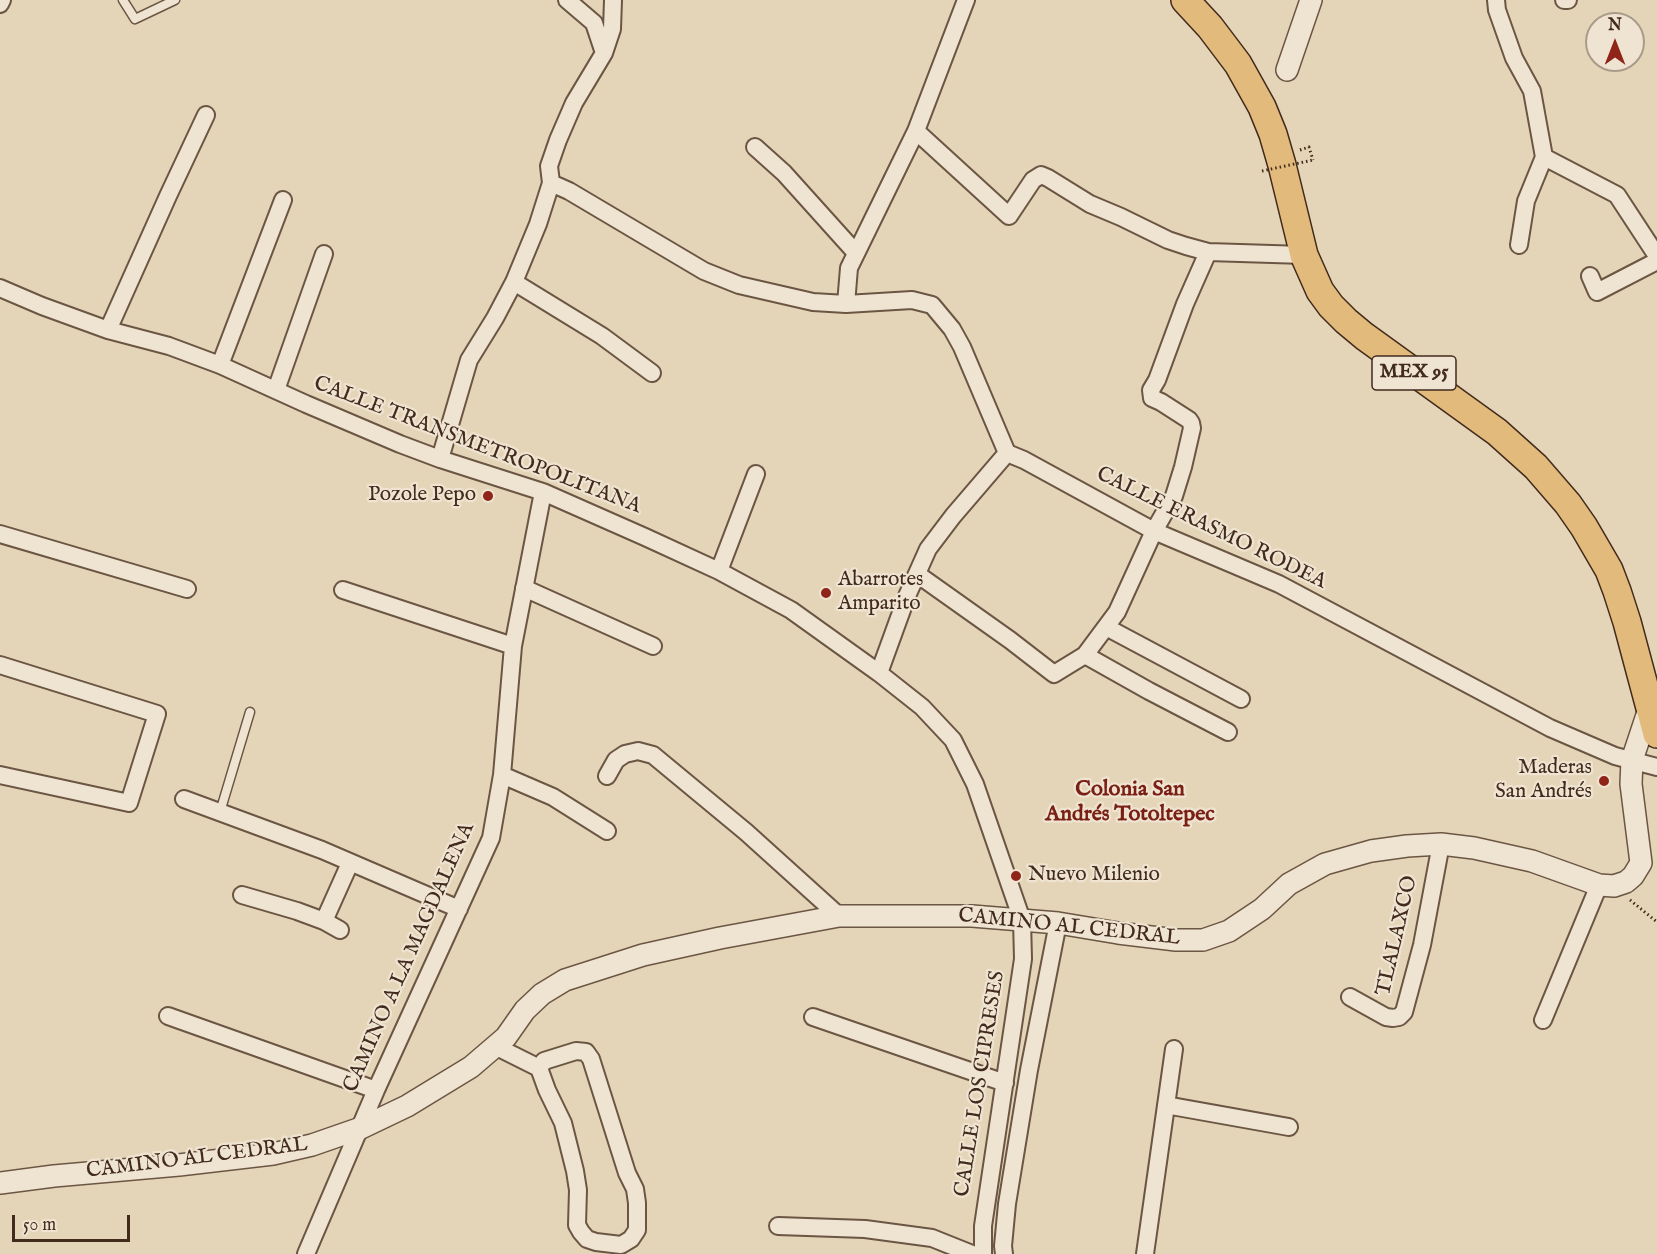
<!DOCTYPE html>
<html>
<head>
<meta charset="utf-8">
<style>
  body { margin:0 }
  #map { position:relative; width:1657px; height:1254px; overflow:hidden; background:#e5d5b8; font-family:"IM FELL English",serif }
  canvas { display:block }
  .north { position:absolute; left:1585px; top:12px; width:60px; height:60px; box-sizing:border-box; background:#eee4d1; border:2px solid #a99a89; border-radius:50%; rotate:0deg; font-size:16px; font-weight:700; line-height:24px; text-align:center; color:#422a1c }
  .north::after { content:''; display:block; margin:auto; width:21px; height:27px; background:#8f2418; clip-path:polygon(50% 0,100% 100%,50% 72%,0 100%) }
  .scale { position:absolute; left:12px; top:1215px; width:118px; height:27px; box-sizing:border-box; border:3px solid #422a1c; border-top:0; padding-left:8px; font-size:18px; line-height:21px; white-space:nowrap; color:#422a1c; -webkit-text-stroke:4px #eee4d1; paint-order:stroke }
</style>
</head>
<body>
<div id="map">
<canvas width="1657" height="1254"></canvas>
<div class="north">N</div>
<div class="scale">50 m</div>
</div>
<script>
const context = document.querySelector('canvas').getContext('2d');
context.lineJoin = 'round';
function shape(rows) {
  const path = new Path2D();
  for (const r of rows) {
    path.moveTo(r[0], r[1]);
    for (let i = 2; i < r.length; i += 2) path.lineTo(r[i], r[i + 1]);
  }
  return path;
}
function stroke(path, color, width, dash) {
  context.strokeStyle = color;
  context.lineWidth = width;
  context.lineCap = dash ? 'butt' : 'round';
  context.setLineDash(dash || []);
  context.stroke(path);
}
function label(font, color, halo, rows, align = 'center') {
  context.font = font + ' "IM FELL English",serif';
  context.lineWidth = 4.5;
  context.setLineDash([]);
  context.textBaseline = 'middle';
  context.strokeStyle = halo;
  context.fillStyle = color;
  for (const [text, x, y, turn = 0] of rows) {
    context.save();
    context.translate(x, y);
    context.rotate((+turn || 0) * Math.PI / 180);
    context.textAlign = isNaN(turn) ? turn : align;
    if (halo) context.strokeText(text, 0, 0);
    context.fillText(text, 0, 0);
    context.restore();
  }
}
const service = shape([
  [123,0,135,19,175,0],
  [220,812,250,712]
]);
const minor = shape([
  [567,0,594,23,604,53],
  [1496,0,1497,10,1514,58,1532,91,1544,157],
  [1564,0,1568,0],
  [0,4,2,0],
  [916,131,1009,216,1033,180,1041,175,1048,178,1090,204,1121,217,1168,240,1186,246,1208,252,1304,255],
  [755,147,784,173,856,253],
  [1544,157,1617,195,1657,256],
  [551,183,569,191,704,271,739,285,813,302,846,304,912,300,932,305,952,329,962,347,1007,453,1024,460,1154,531,1279,584,1550,728,1615,756,1657,767],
  [1519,245,1526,201,1544,157],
  [1590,276,1597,292,1657,261],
  [514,282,602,336,652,373],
  [0,288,42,306,108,330,169,346,220,365,306,404,400,444,440,459,543,492,645,537,719,571,791,610,879,673,922,707,953,740,975,784,1022,920,1023,959,983,1226,983,1254],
  [846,304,849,268,916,131,966,0],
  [108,330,168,196,206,115],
  [220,365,283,200],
  [276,390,324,254],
  [440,459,469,360,495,318,514,282,538,224,551,183,549,166,558,140,574,103,604,53,612,29,613,0],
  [0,534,187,589],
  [719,571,756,474],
  [917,574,1010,640,1054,674,1085,655,1117,612,1154,531,1174,496,1183,467,1192,428,1191,423,1189,420,1161,402,1152,398,1151,390,1157,380,1185,304,1208,252],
  [524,588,653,646],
  [343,590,513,646],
  [1106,627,1241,699],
  [1085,655,1149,691,1228,732],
  [0,665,157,714,129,803,0,775],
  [879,673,907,596,928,549,953,516,1007,453],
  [502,775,553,797,607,831],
  [607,776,616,760,625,754,638,751,653,755,746,832,839,916],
  [184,799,322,850,459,909],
  [242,895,297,911,324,921,340,930],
  [324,921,350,863],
  [1350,997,1386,1017,1393,1018,1399,1017,1404,1012,1422,945,1441,844],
  [168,1016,376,1090],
  [813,1017,1005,1083],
  [1543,1020,1599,885],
  [495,1046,539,1068,547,1090,563,1123,575,1171,578,1190,577,1225,581,1232,587,1239,596,1242,621,1245,631,1239,637,1230,637,1203,635,1189,627,1173,591,1059,586,1052,576,1051,544,1061,539,1068],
  [1166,1105,1289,1127],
  [778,1226,865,1229,932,1238,972,1254],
  [306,1254,376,1090,491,838,502,775,513,646,543,492],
  [1004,1254,1003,1246,1007,1204,1029,1070,1058,923],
  [1145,1254,1174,1049]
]);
const tertiary = shape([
  [1287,70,1311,0],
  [0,1183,54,1176,179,1165,273,1154,312,1145,361,1128,407,1106,471,1067,506,1037,525,1010,542,994,565,980,643,955,720,938,839,916,972,916,1058,923,1118,933,1176,940,1203,940,1229,931,1262,909,1289,884,1325,864,1371,851,1407,846,1441,844,1474,848,1532,861,1599,885,1614,886,1626,882,1633,876,1641,863,1631,784,1632,760,1650,706]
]);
const primary = shape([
  [1185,0,1210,27,1238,64,1262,107,1273,134,1282,165,1304,255,1320,291,1331,306,1346,321,1364,336,1497,432,1536,467,1568,504,1584,527,1609,570,1617,591,1627,622,1657,734]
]);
stroke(service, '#6b5543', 11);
stroke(minor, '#6b5543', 20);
stroke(tertiary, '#6b5543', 24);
stroke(primary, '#422a1c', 30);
stroke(shape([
  [1300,150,1309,147,1313,160],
  [1630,900,1657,922]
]), '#422a1c', 3, [1.5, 3]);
stroke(service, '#eee4d1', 8);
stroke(minor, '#eee4d1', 16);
stroke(tertiary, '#eee4d1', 21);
stroke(primary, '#e2ba7c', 27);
stroke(shape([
  [1262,171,1313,160]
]), '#422a1c', 3, [1.5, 3]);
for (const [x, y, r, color] of [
  [488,496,6,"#8f2418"],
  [826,593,6,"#8f2418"],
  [1604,781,6,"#8f2418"],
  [1016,876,6,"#8f2418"]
]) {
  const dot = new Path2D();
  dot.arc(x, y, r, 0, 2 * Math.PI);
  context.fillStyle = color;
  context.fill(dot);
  stroke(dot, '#eee4d1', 2);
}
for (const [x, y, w] of [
  [1414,373,84]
]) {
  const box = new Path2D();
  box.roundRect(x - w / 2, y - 17, w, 34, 4.5);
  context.fillStyle = '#eee4d1';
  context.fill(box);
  stroke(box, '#422a1c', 1.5);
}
label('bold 20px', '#422a1c', null, [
  ["MEX 95",1414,373]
]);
label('21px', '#422a1c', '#eee4d1', [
  ["CALLE TRANSMETROPOLITANA",477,446,21],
  ["CALLE ERASMO RODEA",1211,529,26],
  ["CAMINO AL CEDRAL",1069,928,6],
  ["TLALAXCO",1398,936,-77],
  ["CAMINO A LA MAGDALENA",410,958,-66],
  ["CALLE LOS CIPRESES",981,1084,-81],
  ["CAMINO AL CEDRAL",197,1159,-7]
]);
label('21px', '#422a1c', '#eee4d1', [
  ["Pozole Pepo",476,496],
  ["Abarrotes",838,581,"left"],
  ["Amparito",838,605,"left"],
  ["Maderas",1592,769],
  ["San Andrés",1592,793],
  ["Nuevo Milenio",1028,876,"left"]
], 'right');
label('bold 22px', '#7a1f14', '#eee4d1', [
  ["Colonia San",1130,790],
  ["Andrés Totoltepec",1130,815]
]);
</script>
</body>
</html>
